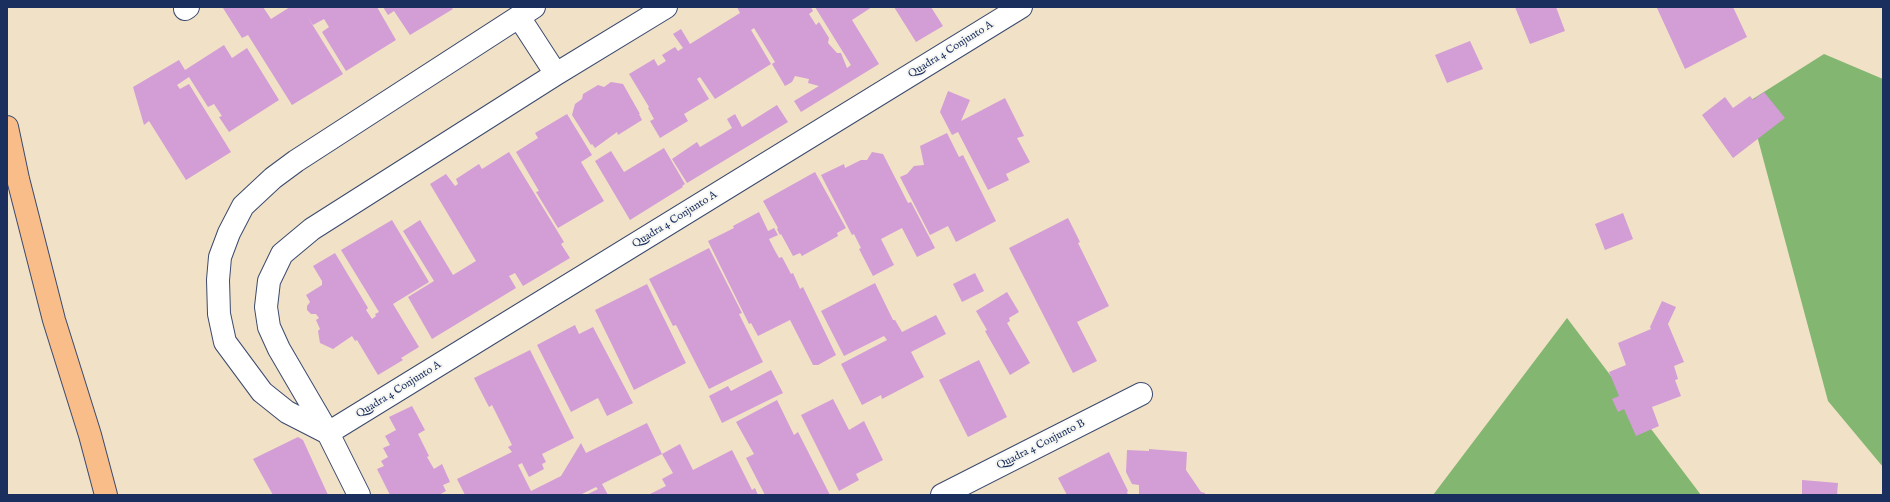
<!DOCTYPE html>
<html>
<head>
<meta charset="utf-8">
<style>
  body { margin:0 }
  #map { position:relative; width:1890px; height:502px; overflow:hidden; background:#f1e1c7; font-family:"IM FELL English",serif }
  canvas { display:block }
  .frame { position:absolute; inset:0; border:8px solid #1b2f5e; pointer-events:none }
</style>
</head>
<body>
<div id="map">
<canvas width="1890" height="502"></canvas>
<div class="frame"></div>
</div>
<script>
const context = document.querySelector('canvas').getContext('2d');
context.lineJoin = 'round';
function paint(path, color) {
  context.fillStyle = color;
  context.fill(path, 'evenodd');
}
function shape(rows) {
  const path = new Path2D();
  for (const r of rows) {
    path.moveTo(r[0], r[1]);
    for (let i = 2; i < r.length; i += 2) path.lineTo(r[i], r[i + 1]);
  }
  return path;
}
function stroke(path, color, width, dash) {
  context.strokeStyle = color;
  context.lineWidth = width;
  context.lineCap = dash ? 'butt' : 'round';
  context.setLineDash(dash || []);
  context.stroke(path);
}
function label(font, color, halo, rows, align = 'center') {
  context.font = font + ' "IM FELL English",serif';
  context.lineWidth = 4;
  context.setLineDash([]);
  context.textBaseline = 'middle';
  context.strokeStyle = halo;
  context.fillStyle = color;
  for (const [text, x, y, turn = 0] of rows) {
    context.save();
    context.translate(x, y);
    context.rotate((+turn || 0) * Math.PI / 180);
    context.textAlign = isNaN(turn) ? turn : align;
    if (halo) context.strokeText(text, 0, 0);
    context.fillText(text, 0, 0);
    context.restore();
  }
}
paint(shape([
  [1824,54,1883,79,1883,467,1828,401,1748,102],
  [1567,318,1701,495,1433,495]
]), '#82b671');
paint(shape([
  [263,7,271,19,290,7,377,7,396,40,346,71,322,32,329,27,324,19,313,25,307,16,343,74,292,105,248,35,242,38,223,8],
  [383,7,451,7,453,9,410,35,394,11,388,15],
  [737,7,811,7,813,11,809,14,816,25,819,22,829,38,828,43,837,53,841,53,847,68,851,65,815,7,872,7,852,20,879,64,801,112,794,101,819,86,808,83,809,79,795,76,792,82,785,86,772,64,775,62,754,28,751,30,771,64,715,99,700,77,697,79,709,99,684,114,688,121,660,138,650,121,654,119,648,108,649,107,629,74,654,59,658,66,666,61,662,55,675,47,678,51,683,48,673,34,681,29,690,44,740,13],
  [894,7,931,7,943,26,916,42],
  [1515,7,1556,7,1565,31,1530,44],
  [1659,7,1733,7,1747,37,1685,69,1657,8],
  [1470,41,1483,69,1447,83,1435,55],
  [224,45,232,58,247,48,279,100,229,132,219,117,222,116,214,104,208,107,189,77,177,85,180,89,189,84,231,152,186,180,149,121,144,125,133,87,179,60,185,70],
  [611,82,623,84,640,114,639,114,642,120,618,135,617,132,595,148,592,144,591,145,572,115,575,104,582,99,583,94,598,85,604,87],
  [948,91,970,100,961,121,1005,98,1024,136,1017,138,1030,162,1006,174,1009,180,988,190,958,132,952,135,940,112],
  [1764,92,1785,118,1733,158,1702,115,1725,97,1733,108,1750,96,1753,100],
  [777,105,788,122,687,183,672,159,697,142,700,147,732,128,727,119,735,114,742,127],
  [567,114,592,155,581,162,604,201,558,228,536,192,539,191,516,152,538,138,535,133],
  [947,133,959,157,963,155,996,221,956,242,948,226,930,235,900,177,907,174,914,166,924,165,920,146],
  [664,148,685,184,682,186,683,187,630,220,595,161,611,151,624,172],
  [509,152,564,242,561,244,570,258,523,286,515,273,509,276,516,288,432,339,408,297,434,281,403,231,420,220,453,275,476,261,430,184,446,174,455,186,458,184,456,179,479,164,482,169],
  [872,152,883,154,908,203,911,202,935,248,917,257,902,228,881,239,894,265,873,276,859,249,861,248,854,234,852,235,821,175,844,164,845,168,861,160,867,160],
  [815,172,846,228,837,233,838,236,802,256,800,253,793,256,781,234,780,235,777,229,778,228,763,201],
  [759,212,768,231,774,228,778,235,769,239,774,249,779,258,782,257,791,274,793,273,800,289,803,287,836,355,818,365,813,365,790,320,758,336,751,323,749,324,708,241,734,228,733,226],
  [1623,213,1633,239,1605,250,1595,224],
  [1068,218,1080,242,1078,243,1081,249,1109,306,1077,322,1097,361,1073,373,1009,248],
  [392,220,429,282,393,304,419,347,401,358,403,360,378,375,357,340,355,341,352,336,333,349,320,343,318,331,320,329,316,320,319,318,316,314,311,314,307,310,307,306,310,302,306,295,322,285,322,281,313,266,335,253,368,308,366,310,372,319,376,316,375,314,379,312,341,250],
  [709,248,742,313,739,314,763,362,709,389,676,325,673,326,649,279],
  [975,273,984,291,962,302,953,284],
  [875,283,893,320,895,320,902,332,936,315,946,334,911,352,924,377,882,399,881,395,862,405,841,364,887,340,884,336,844,356,821,311],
  [647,284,686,363,634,390,595,310],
  [1007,292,1019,312,1009,318,1010,321,1007,323,1030,363,1010,375,985,331,987,330,976,311],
  [1662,301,1676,307,1668,324,1684,362,1674,366,1678,379,1675,380,1681,396,1652,407,1659,426,1636,436,1624,409,1618,412,1612,399,1619,396,1609,372,1626,365,1618,343,1651,329,1650,327],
  [575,325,579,334,593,327,633,403,607,416,598,398,571,412,537,345],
  [530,350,574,438,542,454,546,462,542,464,544,469,529,477,522,463,518,465,531,491,561,476,581,443,586,453,647,423,662,454,602,484,608,495,586,495,598,489,596,487,580,495,465,495,457,479,512,452,508,447,512,445,492,405,489,407,474,378],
  [979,360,1007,417,968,437,939,380],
  [771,370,783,393,722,423,709,396,728,386,731,391],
  [833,399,849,430,864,421,883,460,856,474,859,480,839,491,801,415],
  [777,400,794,435,798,432,830,495,765,495,746,458,754,454,736,422],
  [412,406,425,430,418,434,429,456,427,457,434,469,442,464,450,482,443,485,446,491,439,495,390,495,377,469,384,466,381,461,388,457,383,448,390,445,385,436,396,430,389,417],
  [298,437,303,440,328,495,273,495,253,459],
  [680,444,693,470,732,450,752,490,755,488,758,495,648,495,666,486,662,479,673,473,662,454],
  [1149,449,1187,452,1186,470,1201,492,1205,493,1205,495,1139,495,1139,485,1132,484,1126,472,1127,450,1149,451],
  [1109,452,1128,491,1127,492,1128,495,1067,495,1058,478],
  [1802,480,1838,483,1837,495,1802,495]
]), '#d39dd6');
const minor = shape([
  [185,9,188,7],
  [519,17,556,74],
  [328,433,1021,7],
  [328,433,287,412,262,392,225,342,219,314,218,280,220,257,229,233,243,206,273,178,296,161,534,7],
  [359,495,328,433,279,349,269,327,266,307,269,281,282,254,312,229,556,74,666,7],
  [942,495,1141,394]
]);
const major = shape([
  [7,127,18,179,54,320,90,435,106,495]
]);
stroke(minor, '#3b4a6e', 24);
stroke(major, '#3b4a6e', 24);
stroke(minor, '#fff', 22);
stroke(major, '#f8bd88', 22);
label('11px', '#1b2f5e', '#f6f6f2', [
  ["Quadra 4 Conjunto A",951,50,-32],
  ["Quadra 4 Conjunto A",675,220,-32],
  ["Quadra 4 Conjunto A",399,390,-32],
  ["Quadra 4 Conjunto B",1041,445,-27]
]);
</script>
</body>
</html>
